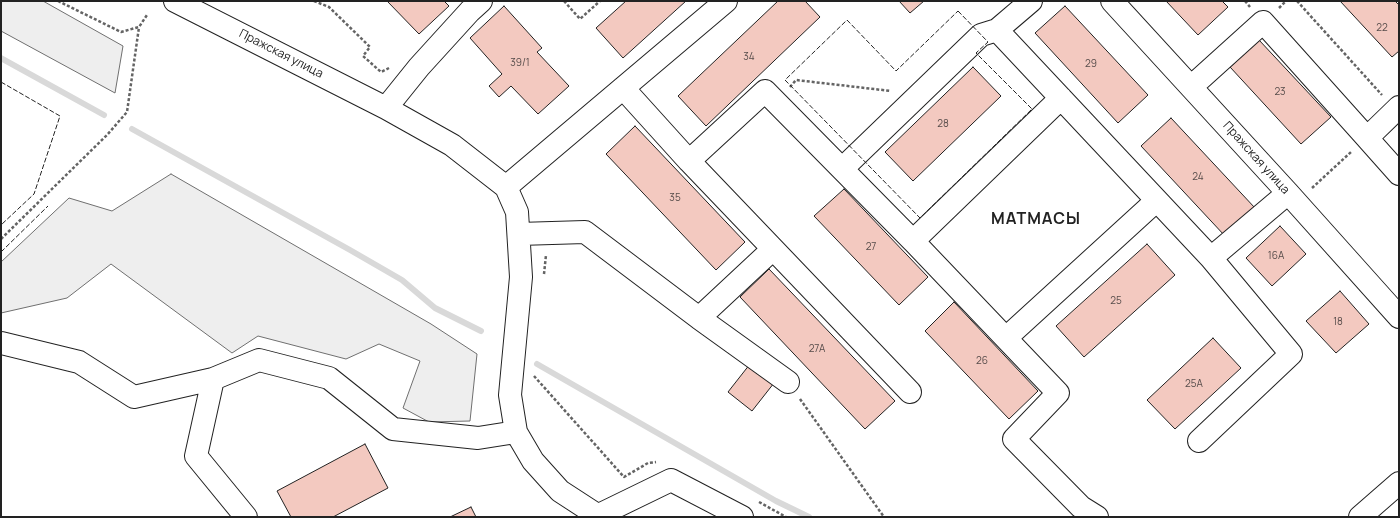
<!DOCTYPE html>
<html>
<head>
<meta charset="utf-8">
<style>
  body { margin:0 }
  #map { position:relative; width:1400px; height:518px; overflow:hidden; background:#fff; font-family:Manrope,sans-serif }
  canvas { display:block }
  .frame { position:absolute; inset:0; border:2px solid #222; pointer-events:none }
</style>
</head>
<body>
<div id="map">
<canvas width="1400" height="518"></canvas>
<div class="frame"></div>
</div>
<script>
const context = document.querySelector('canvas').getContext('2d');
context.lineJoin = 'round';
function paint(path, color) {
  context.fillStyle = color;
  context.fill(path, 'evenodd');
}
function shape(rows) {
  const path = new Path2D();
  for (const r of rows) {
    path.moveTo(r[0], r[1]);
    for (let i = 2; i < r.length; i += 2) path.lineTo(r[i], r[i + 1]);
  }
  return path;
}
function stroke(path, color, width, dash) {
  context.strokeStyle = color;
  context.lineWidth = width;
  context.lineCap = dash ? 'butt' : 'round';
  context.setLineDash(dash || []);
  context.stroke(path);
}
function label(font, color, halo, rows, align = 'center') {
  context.font = font + ' Manrope,sans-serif';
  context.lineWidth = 3;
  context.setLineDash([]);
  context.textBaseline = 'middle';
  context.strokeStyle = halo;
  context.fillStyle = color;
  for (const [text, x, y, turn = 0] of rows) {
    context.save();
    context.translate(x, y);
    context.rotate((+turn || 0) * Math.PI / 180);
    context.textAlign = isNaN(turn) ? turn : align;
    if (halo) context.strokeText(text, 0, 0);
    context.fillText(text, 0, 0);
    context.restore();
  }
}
const green = shape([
  [1,1,43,1,123,46,115,93,1,31,1,1],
  [171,174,431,324,477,354,470,421,429,422,403,408,420,361,379,344,346,359,258,336,232,353,111,264,67,298,1,313,1,262,69,198,112,211,171,174]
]);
paint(green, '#eee');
stroke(green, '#6f6f6f', 1);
stroke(shape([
  [1,58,104,115],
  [132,129,350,250,402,280,435,308,481,331],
  [537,364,776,501,809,517]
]), '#d9d9d9', 6);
const building = shape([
  [387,1,444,1,449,6,419,34,387,1],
  [626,1,686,1,623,58,596,28,626,1],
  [778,1,805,1,820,17,706,126,678,96,778,1],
  [899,1,924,1,910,13,899,1],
  [1166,1,1222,1,1228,7,1198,35,1166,1],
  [1340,1,1395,1,1399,5,1399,51,1392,57,1340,1],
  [504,6,542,48,537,52,569,86,538,114,511,86,499,97,489,86,502,74,470,38,504,6],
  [1065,6,1148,95,1118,123,1035,33,1065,6],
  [1259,40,1331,117,1301,144,1230,67,1259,40],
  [973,67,1001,96,913,181,885,152,973,67],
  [1171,118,1255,208,1225,236,1141,146,1171,118],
  [635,126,745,242,716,270,606,154,635,126],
  [844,189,928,277,899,305,814,216,844,189],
  [1280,226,1306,254,1272,286,1246,258,1280,226],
  [1147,244,1175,275,1084,357,1056,326,1147,244],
  [769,269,895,401,865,429,740,297,769,269],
  [1340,291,1369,324,1336,353,1306,321,1340,291],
  [954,302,1038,391,1009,419,925,331,954,302],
  [1213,338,1241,368,1175,429,1147,400,1213,338],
  [750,364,774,383,752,411,728,392,750,364],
  [365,444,388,488,333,517,291,517,277,491,365,444],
  [471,507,476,517,450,517,471,507]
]);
paint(building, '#f3c9c0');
stroke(building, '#222', 1);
const minor = shape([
  [175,1,386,108,452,145,506,187,517,212,521,277,510,395,516,432,533,461,560,491,600,517],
  [1031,1,997,30,1211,258],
  [1112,1,1288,193,1399,317],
  [1191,87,1263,22,1367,138,1399,107],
  [623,88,689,161,910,392],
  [1061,98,913,241,1058,393,1014,439,1081,507,1097,517],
  [386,108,419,67,470,11,481,1],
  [1367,138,1399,174],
  [689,161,765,91,913,241],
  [843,168,981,35,997,30],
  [506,187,726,1],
  [519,234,585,232,699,318,788,382],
  [699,318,773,249],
  [1006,338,1156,201],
  [1,343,79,362,134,397,213,379,259,360,329,378,393,429,478,438,516,432],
  [213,379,196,456,246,517],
  [1199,441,1291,354,1211,258,1288,193],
  [597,516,671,480,742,517],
  [1360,517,1399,483]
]);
stroke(minor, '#222', 24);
stroke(shape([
  [58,1,121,32,139,27,147,15],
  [314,1,329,7,370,47,363,56,381,72,389,68],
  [564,1,580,19,600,1],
  [1245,1,1250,7],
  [1297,1,1382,95],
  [1279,8,1286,1],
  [790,87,796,80,891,91],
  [1312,188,1351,152],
  [1,239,107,135,127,112,139,27],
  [544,274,546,255],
  [534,376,624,477,648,463,656,462],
  [800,399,884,517],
  [759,502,786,517]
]), '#646464', 2.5, [3, 2]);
stroke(minor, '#fff', 22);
stroke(shape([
  [958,11,988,42,976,53,1032,109,920,218,785,80,847,20,896,71,958,11],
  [1,82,60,116,34,194,1,225],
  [1,252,48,206]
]), '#222', 1, [5, 2]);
label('10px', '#564c4a', null, [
  ["22",1382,28],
  ["34",749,57],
  ["39/1",520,63],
  ["29",1091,64],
  ["23",1280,92],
  ["28",943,124],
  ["24",1198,177],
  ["35",675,198],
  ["27",871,247],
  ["16А",1276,256],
  ["25",1116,301],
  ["18",1338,322],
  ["27А",817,349],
  ["26",982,361],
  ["25А",1194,384]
]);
label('12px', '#222', '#fff', [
  ["Пражская улица",281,54,27],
  ["Пражская улица",1256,158,48]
]);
context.letterSpacing = '1px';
label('bold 16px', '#222', '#fff', [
  ["МАТМАСЫ",1036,220]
]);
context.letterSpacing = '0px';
</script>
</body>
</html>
